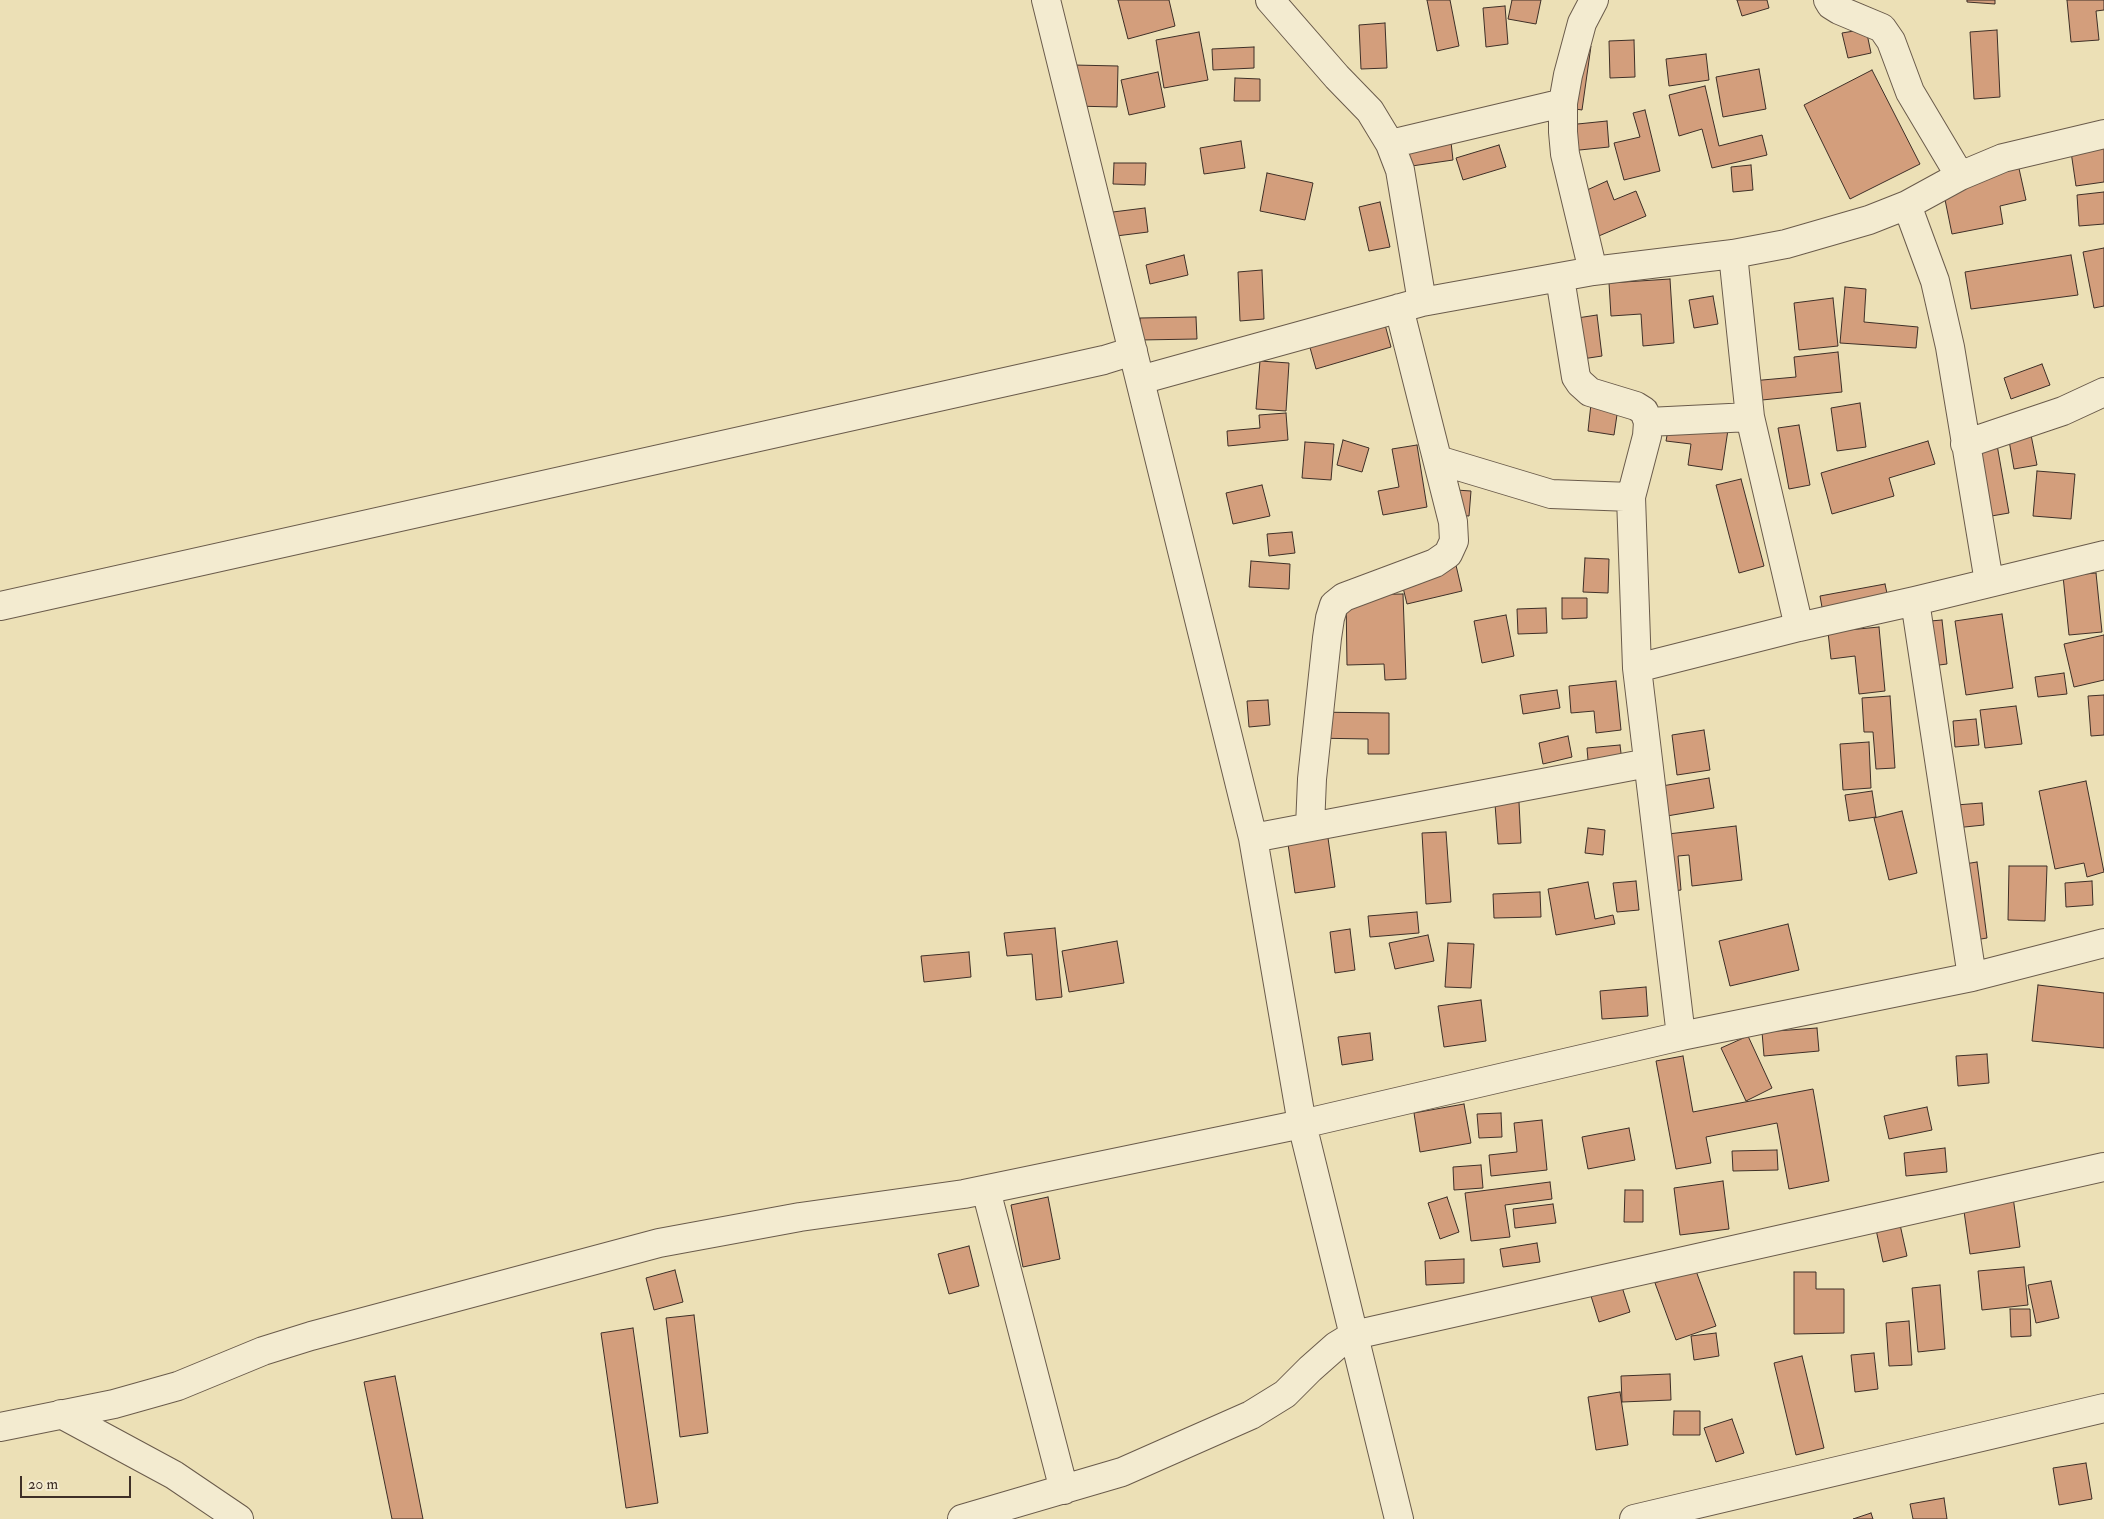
<!DOCTYPE html>
<html>
<head>
<meta charset="utf-8">
<style>
  body { margin:0 }
  #map { position:relative; width:2104px; height:1519px; overflow:hidden; background:#ece0b6; font-family:"IM FELL Double Pica",serif }
  canvas { display:block }
  .scale { position:absolute; left:20px; top:1476px; width:111px; height:22px; box-sizing:border-box; border:2px solid #3e2f27; border-top:0; padding-left:6px; font-size:15px; line-height:18px; white-space:nowrap; color:#3e2f27; -webkit-text-stroke:4px #f3ebd0; paint-order:stroke }
</style>
</head>
<body>
<div id="map">
<canvas width="2104" height="1519"></canvas>
<div class="scale">20 m</div>
</div>
<script>
const context = document.querySelector('canvas').getContext('2d');
context.lineJoin = 'round';
function paint(path, color) {
  context.fillStyle = color;
  context.fill(path, 'evenodd');
}
function shape(rows) {
  const path = new Path2D();
  for (const r of rows) {
    path.moveTo(r[0], r[1]);
    for (let i = 2; i < r.length; i += 2) path.lineTo(r[i], r[i + 1]);
  }
  return path;
}
function stroke(path, color, width, dash) {
  context.strokeStyle = color;
  context.lineWidth = width;
  context.lineCap = dash ? 'butt' : 'round';
  context.setLineDash(dash || []);
  context.stroke(path);
}
const building = shape([
  [1118,0,1169,0,1175,26,1128,39,1118,0],
  [1427,0,1450,0,1459,46,1437,51,1427,0],
  [1512,0,1541,0,1536,24,1508,19,1512,0],
  [1737,0,1767,0,1769,8,1742,16,1737,0],
  [1967,0,1995,0,1995,4,1967,2,1967,0],
  [2067,0,2104,0,2104,10,2096,11,2099,40,2071,42,2067,0],
  [1505,6,1508,44,1486,47,1483,8,1505,6],
  [1385,23,1387,68,1361,69,1359,25,1385,23],
  [1866,29,1871,53,1848,58,1842,33,1866,29],
  [1997,30,2000,97,1974,99,1970,32,1997,30],
  [1199,32,1208,80,1164,88,1156,40,1199,32],
  [1634,40,1635,77,1610,78,1609,41,1634,40],
  [1566,42,1591,46,1582,110,1556,106,1566,42],
  [1254,47,1254,68,1213,70,1212,49,1254,47],
  [1706,54,1709,80,1669,86,1666,59,1706,54],
  [1073,65,1118,66,1117,107,1072,106,1073,65],
  [1759,69,1766,109,1723,117,1716,77,1759,69],
  [1872,70,1920,164,1850,199,1804,105,1872,70],
  [1158,72,1165,107,1129,115,1121,80,1158,72],
  [1235,78,1260,79,1260,101,1234,101,1235,78],
  [1705,86,1719,146,1762,135,1767,155,1712,168,1702,129,1679,136,1669,95,1705,86],
  [1645,110,1660,171,1624,180,1614,143,1640,137,1633,113,1645,110],
  [1607,121,1609,147,1560,152,1558,126,1607,121],
  [2104,132,2104,182,2076,186,2069,138,2104,132],
  [1450,133,1453,160,1398,168,1394,141,1450,133],
  [1241,141,1245,168,1204,174,1200,148,1241,141],
  [1499,145,1506,167,1463,180,1456,158,1499,145],
  [1114,163,1146,163,1145,185,1113,184,1114,163],
  [2018,164,2026,200,2000,206,2003,224,1952,234,1941,180,2018,164],
  [1751,165,1753,190,1733,192,1731,167,1751,165],
  [1267,173,1313,183,1305,220,1260,211,1267,173],
  [1607,181,1614,200,1636,191,1646,216,1594,238,1576,195,1607,181],
  [2104,192,2104,224,2079,226,2077,195,2104,192],
  [1380,202,1390,247,1369,251,1359,207,1380,202],
  [1145,208,1148,232,1108,237,1105,213,1145,208],
  [2104,248,2104,306,2094,308,2083,252,2104,248],
  [1184,255,1188,275,1150,284,1146,265,1184,255],
  [2071,255,2078,295,1971,309,1965,272,2071,255],
  [1262,270,1264,319,1240,321,1238,272,1262,270],
  [1670,279,1674,343,1643,346,1641,314,1611,316,1609,283,1670,279],
  [1845,287,1866,289,1864,322,1918,327,1916,348,1840,343,1845,287],
  [1713,296,1718,324,1694,328,1689,300,1713,296],
  [1833,298,1838,346,1799,350,1794,303,1833,298],
  [1597,315,1602,356,1569,361,1564,320,1597,315],
  [1196,317,1197,339,1140,340,1140,318,1196,317],
  [1384,321,1391,347,1316,369,1309,344,1384,321],
  [1838,352,1842,392,1742,402,1740,382,1796,377,1794,357,1838,352],
  [1260,361,1289,363,1286,411,1256,409,1260,361],
  [2042,364,2050,385,2011,399,2004,378,2042,364],
  [1860,403,1866,447,1837,451,1831,408,1860,403],
  [1591,404,1618,408,1614,435,1588,431,1591,404],
  [1286,413,1288,440,1228,446,1227,431,1260,428,1259,415,1286,413],
  [1671,414,1729,423,1722,470,1688,465,1691,444,1666,441,1671,414],
  [1799,425,1810,485,1789,489,1778,428,1799,425],
  [2029,425,2037,465,2014,469,2007,429,2029,425],
  [1996,439,2009,513,1974,519,1961,446,1996,439],
  [1343,440,1369,448,1362,472,1337,465,1343,440],
  [1928,441,1935,464,1889,478,1894,496,1832,514,1821,473,1928,441],
  [1305,442,1334,444,1331,480,1302,478,1305,442],
  [1417,445,1427,507,1383,515,1378,491,1399,487,1392,449,1417,445],
  [2037,471,2075,474,2071,519,2033,516,2037,471],
  [1741,479,1764,566,1739,573,1716,485,1741,479],
  [1262,485,1270,516,1233,524,1226,493,1262,485],
  [1441,489,1471,491,1469,516,1439,514,1441,489],
  [1292,532,1295,553,1269,556,1267,534,1292,532],
  [1585,558,1609,559,1608,593,1583,592,1585,558],
  [1251,561,1290,564,1289,589,1249,587,1251,561],
  [1455,561,1462,591,1407,604,1400,575,1455,561],
  [2096,573,2102,632,2069,635,2063,576,2096,573],
  [1885,584,1891,612,1825,624,1820,596,1885,584],
  [1403,594,1406,679,1385,680,1384,664,1347,665,1346,595,1403,594],
  [1562,598,1587,598,1587,618,1562,619,1562,598],
  [1546,608,1547,633,1518,634,1517,609,1546,608],
  [2002,614,2013,688,1966,695,1955,621,2002,614],
  [1506,615,1514,656,1482,663,1474,621,1506,615],
  [1942,620,1947,664,1924,667,1919,622,1942,620],
  [1879,627,1885,691,1859,694,1855,656,1831,659,1828,632,1879,627],
  [2104,635,2104,680,2074,687,2064,644,2104,635],
  [2064,673,2067,694,2038,697,2035,677,2064,673],
  [1616,681,1621,730,1596,733,1594,711,1571,713,1569,686,1616,681],
  [1557,690,1560,708,1523,714,1520,695,1557,690],
  [2104,695,2104,735,2091,736,2088,696,2104,695],
  [1890,696,1895,768,1876,769,1873,732,1864,732,1862,698,1890,696],
  [1268,700,1270,725,1249,727,1247,701,1268,700],
  [2016,706,2022,744,1985,748,1980,710,2016,706],
  [1311,712,1389,713,1389,754,1368,754,1368,739,1311,738,1311,712],
  [1976,719,1979,745,1955,747,1953,721,1976,719],
  [1704,730,1710,770,1677,775,1672,735,1704,730],
  [1568,736,1572,757,1543,764,1539,743,1568,736],
  [1869,742,1871,788,1843,790,1840,744,1869,742],
  [1620,745,1623,769,1589,772,1587,748,1620,745],
  [1709,778,1714,808,1661,817,1656,787,1709,778],
  [2086,781,2104,872,2087,877,2084,863,2055,869,2039,791,2086,781],
  [1872,791,1876,817,1849,821,1845,795,1872,791],
  [1519,802,1521,843,1498,844,1495,804,1519,802],
  [1982,803,1984,825,1945,829,1943,806,1982,803],
  [1902,811,1917,873,1889,880,1874,818,1902,811],
  [1736,826,1742,880,1692,886,1689,855,1678,856,1681,890,1657,893,1651,836,1736,826],
  [1588,828,1605,830,1603,855,1585,853,1588,828],
  [1327,831,1335,887,1295,893,1287,837,1327,831],
  [1446,832,1451,902,1426,904,1422,833,1446,832],
  [1977,862,1987,938,1963,942,1952,866,1977,862],
  [2009,866,2047,866,2045,921,2008,920,2009,866],
  [1636,881,1639,910,1617,912,1613,883,1636,881],
  [2092,881,2093,905,2066,907,2065,883,2092,881],
  [1588,882,1595,919,1613,915,1615,924,1556,935,1548,889,1588,882],
  [1540,892,1541,917,1494,918,1493,894,1540,892],
  [1417,912,1419,933,1370,937,1368,916,1417,912],
  [1788,924,1799,970,1730,986,1719,941,1788,924],
  [1055,928,1062,997,1036,1000,1032,954,1007,956,1004,933,1055,928],
  [1350,929,1355,970,1335,973,1330,932,1350,929],
  [1428,935,1434,961,1395,969,1389,943,1428,935],
  [1117,941,1124,983,1069,992,1062,951,1117,941],
  [1448,943,1474,944,1471,988,1445,987,1448,943],
  [969,952,971,977,924,982,921,956,969,952],
  [2038,985,2104,993,2104,1048,2032,1041,2038,985],
  [1646,987,1648,1016,1602,1019,1600,991,1646,987],
  [1481,1000,1486,1041,1444,1047,1438,1006,1481,1000],
  [1817,1028,1819,1051,1764,1056,1762,1032,1817,1028],
  [1370,1033,1373,1060,1342,1065,1338,1037,1370,1033],
  [1748,1036,1772,1088,1746,1101,1721,1048,1748,1036],
  [1987,1054,1989,1083,1958,1086,1956,1056,1987,1054],
  [1683,1056,1693,1112,1813,1089,1829,1181,1789,1189,1777,1123,1706,1137,1711,1163,1676,1169,1656,1061,1683,1056],
  [1464,1104,1471,1143,1420,1152,1414,1113,1464,1104],
  [1927,1107,1932,1130,1889,1139,1884,1116,1927,1107],
  [1501,1113,1502,1137,1479,1138,1477,1114,1501,1113],
  [1542,1120,1547,1170,1491,1176,1489,1155,1517,1152,1514,1123,1542,1120],
  [1629,1128,1635,1160,1588,1169,1582,1137,1629,1128],
  [1945,1148,1947,1172,1906,1176,1904,1153,1945,1148],
  [1777,1150,1778,1170,1733,1171,1732,1151,1777,1150],
  [1481,1165,1483,1188,1454,1190,1453,1167,1481,1165],
  [1723,1181,1729,1229,1680,1235,1674,1188,1723,1181],
  [1550,1182,1552,1199,1505,1205,1510,1237,1471,1241,1465,1193,1550,1182],
  [1625,1190,1643,1190,1643,1222,1624,1222,1625,1190],
  [1048,1197,1060,1259,1023,1267,1011,1205,1048,1197],
  [1447,1197,1459,1232,1440,1239,1428,1203,1447,1197],
  [2013,1197,2020,1247,1970,1254,1963,1204,2013,1197],
  [1553,1204,1556,1223,1515,1228,1513,1209,1553,1204],
  [1899,1220,1907,1256,1883,1262,1875,1225,1899,1220],
  [1537,1243,1540,1262,1503,1267,1500,1249,1537,1243],
  [969,1246,979,1286,949,1294,938,1254,969,1246],
  [1464,1259,1464,1283,1426,1285,1425,1261,1464,1259],
  [2024,1267,2028,1305,1982,1310,1978,1271,2024,1267],
  [1695,1268,1716,1326,1676,1340,1655,1283,1695,1268],
  [675,1270,683,1302,654,1310,646,1278,675,1270],
  [1794,1272,1816,1272,1816,1289,1844,1289,1844,1333,1794,1334,1794,1272],
  [2051,1281,2059,1318,2036,1323,2028,1285,2051,1281],
  [1940,1285,1945,1349,1918,1352,1912,1288,1940,1285],
  [1622,1287,1630,1312,1599,1322,1591,1296,1622,1287],
  [2010,1309,2030,1309,2031,1336,2011,1337,2010,1309],
  [694,1315,708,1433,680,1437,666,1318,694,1315],
  [1909,1321,1912,1365,1889,1366,1886,1323,1909,1321],
  [633,1328,658,1503,626,1508,601,1333,633,1328],
  [1716,1333,1719,1356,1694,1360,1691,1336,1716,1333],
  [1874,1353,1878,1389,1855,1392,1851,1355,1874,1353],
  [1802,1356,1824,1448,1796,1455,1774,1363,1802,1356],
  [1670,1374,1671,1400,1622,1402,1621,1376,1670,1374],
  [395,1376,423,1519,392,1519,364,1382,395,1376],
  [1620,1392,1628,1445,1596,1450,1588,1397,1620,1392],
  [1674,1411,1700,1411,1700,1435,1673,1435,1674,1411],
  [1732,1419,1744,1453,1716,1462,1704,1428,1732,1419],
  [2086,1463,2092,1499,2059,1505,2053,1468,2086,1463],
  [1944,1498,1947,1519,1913,1519,1910,1504,1944,1498],
  [1871,1513,1873,1519,1853,1519,1871,1513]
]);
paint(building, '#d39e7c');
stroke(building, '#3e2f27', 1);
const minor = shape([
  [1046,0,1253,838,1302,1124,1399,1519],
  [1270,0,1337,77,1370,111,1390,144,1400,170,1422,302],
  [1828,0,1831,5,1839,10,1882,28,1891,41,1910,92,1960,176],
  [1390,144,1563,103],
  [1907,205,1935,281,1950,347,1989,582],
  [1733,254,1750,417,1799,627],
  [1593,271,1565,154,1563,132,1563,103,1568,75,1582,23,1594,0],
  [1560,278,1576,377,1580,383,1590,392,1636,406,1644,411,1648,422,1647,436,1631,497,1637,668,1681,1036],
  [1140,380,1422,302,1593,271,1733,254,1786,244,1869,220,1907,205,1960,176,2003,158,2104,134],
  [1648,422,1750,417],
  [1965,444,2063,411,2104,392],
  [1438,460,1551,494,1631,497],
  [1915,601,1972,977],
  [0,606,1104,360,1133,351],
  [1637,668,1799,627,1915,601,2104,555],
  [1310,827,1312,779,1327,638,1330,618,1334,605,1344,597,1435,563,1448,554,1454,541,1453,522,1399,308],
  [1253,838,1648,763],
  [986,1190,1064,1490],
  [61,1414,174,1475,239,1519],
  [0,1427,114,1404,178,1386,263,1351,311,1336,659,1243,800,1217,964,1194,1302,1124,1681,1036,1972,977,2104,943],
  [962,1519,1122,1472,1251,1415,1285,1394,1310,1369,1336,1346,1354,1335,2104,1167],
  [1634,1519,2104,1408]
]);
stroke(minor, '#6a5b4b', 30);
stroke(minor, '#f3ebd0', 28);
</script>
</body>
</html>
